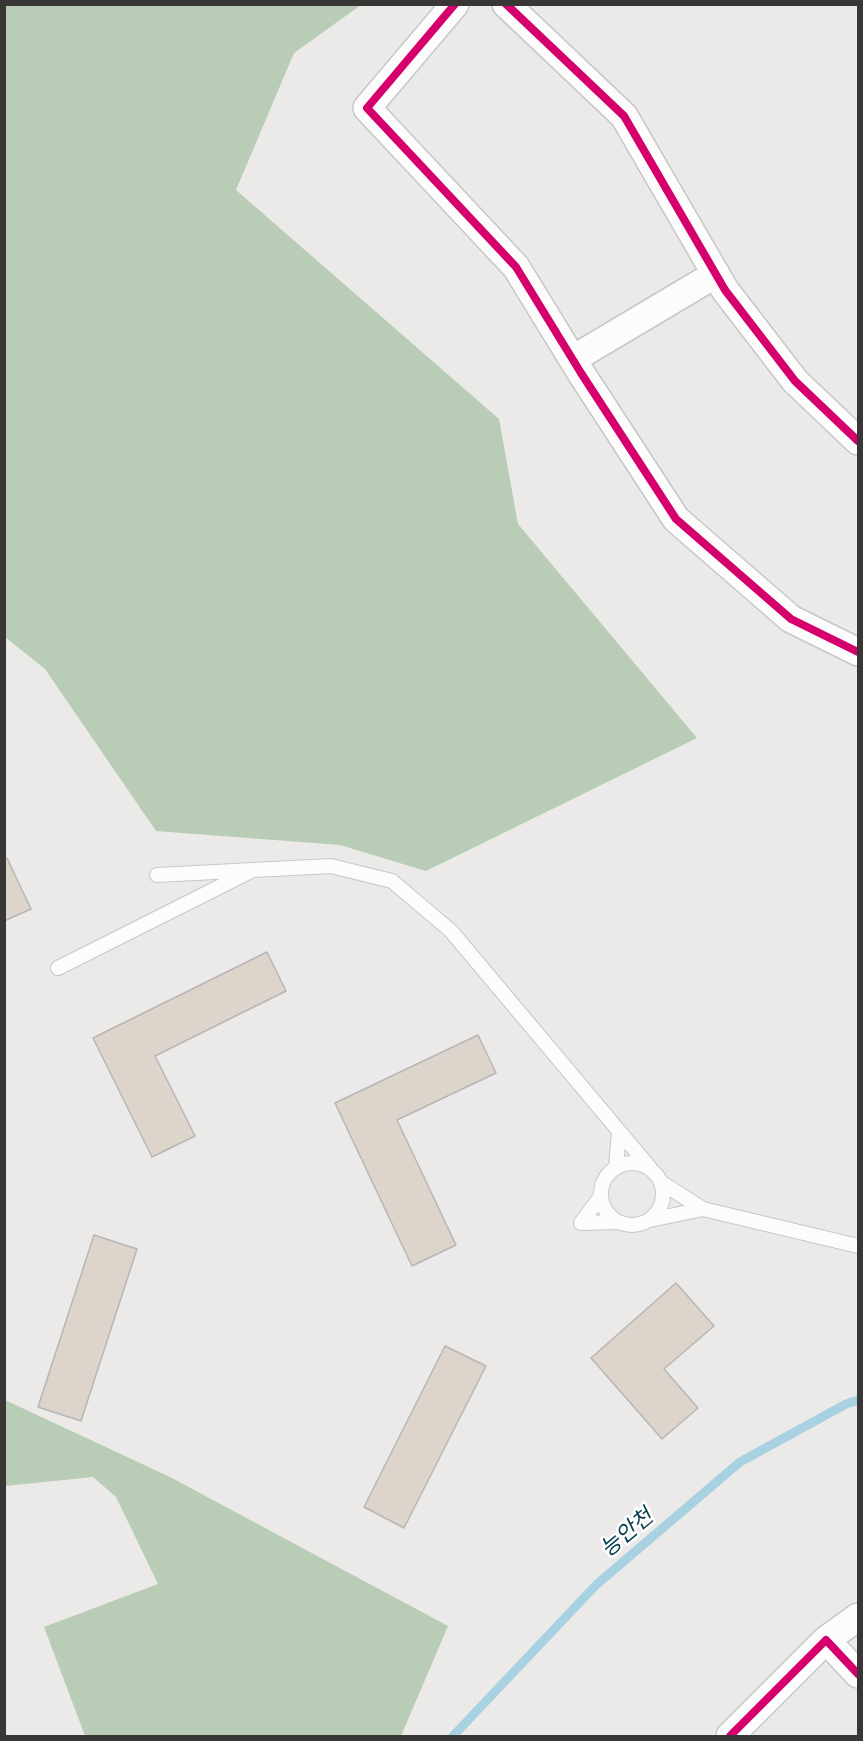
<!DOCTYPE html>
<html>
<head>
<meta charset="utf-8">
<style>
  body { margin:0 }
  #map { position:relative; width:863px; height:1741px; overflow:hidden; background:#ebeae8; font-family:"Public Sans",sans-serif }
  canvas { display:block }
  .frame { position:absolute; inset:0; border:6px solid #383736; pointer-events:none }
</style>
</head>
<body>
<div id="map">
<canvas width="863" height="1741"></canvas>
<div class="frame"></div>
</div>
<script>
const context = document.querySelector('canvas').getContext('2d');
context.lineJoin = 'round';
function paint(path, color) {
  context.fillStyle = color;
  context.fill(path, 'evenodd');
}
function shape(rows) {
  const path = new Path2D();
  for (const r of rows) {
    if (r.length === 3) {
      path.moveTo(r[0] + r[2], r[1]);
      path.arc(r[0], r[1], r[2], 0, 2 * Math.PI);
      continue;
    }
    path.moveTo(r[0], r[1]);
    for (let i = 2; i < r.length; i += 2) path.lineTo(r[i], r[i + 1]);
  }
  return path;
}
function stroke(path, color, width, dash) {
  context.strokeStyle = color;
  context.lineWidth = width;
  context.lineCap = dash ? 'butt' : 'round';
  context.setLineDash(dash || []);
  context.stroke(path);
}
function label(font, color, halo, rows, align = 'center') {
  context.font = font + ' "Public Sans","Noto Sans KR",sans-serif';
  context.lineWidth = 5;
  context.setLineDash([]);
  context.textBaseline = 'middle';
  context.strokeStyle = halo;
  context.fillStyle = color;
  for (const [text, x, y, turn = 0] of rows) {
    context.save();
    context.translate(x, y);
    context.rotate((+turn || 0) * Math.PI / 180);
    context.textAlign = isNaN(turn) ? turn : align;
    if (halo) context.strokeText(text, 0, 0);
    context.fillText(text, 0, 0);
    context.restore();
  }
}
paint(shape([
  [4,5,361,5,294,53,236,190,499,419,518,524,697,738,426,871,340,845,156,831,45,669,5,637],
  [5,1400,170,1477,448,1626,401,1736,85,1736,44,1627,158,1584,116,1497,93,1477,5,1486]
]), '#b9cdb6');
stroke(shape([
  [453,1736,596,1585,740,1462,846,1404,858,1400]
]), '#a8d2e2', 9);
const building = shape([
  [7,858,31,909,4,921,4,859,7,858],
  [267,952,286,991,155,1056,195,1136,152,1157,93,1038,267,952],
  [478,1035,496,1073,397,1120,456,1245,412,1266,335,1103,478,1035],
  [94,1235,137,1249,81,1421,38,1407,94,1235],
  [676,1283,714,1326,664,1369,698,1408,662,1439,591,1358,676,1283],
  [445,1346,486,1366,404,1528,364,1507,445,1346]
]);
paint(building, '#ddd4cc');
stroke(building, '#b7b6b5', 1.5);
const service = shape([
  [157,875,331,866,392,881,451,931,650,1168],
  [58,968,249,872],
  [632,1194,31],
  [616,1168,619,1131],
  [662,1183,703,1209,858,1246],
  [650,1220,703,1209],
  [581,1223,618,1222],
  [581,1223,601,1196]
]);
const minor = shape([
  [455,4,367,108,516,267,581,373,676,519,791,619,858,652],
  [506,4,624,116,725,290,795,381,858,441],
  [573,359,716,274],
  [826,1640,858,1617],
  [730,1736,826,1640,858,1674]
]);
stroke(service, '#c8c7c6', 16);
stroke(minor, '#c8c7c6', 30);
stroke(service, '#fcfcfc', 14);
stroke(minor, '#fcfcfc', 27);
stroke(shape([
  [455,4,367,108,516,267,581,373,676,519,791,619,858,652],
  [506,4,624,116,725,290,795,381,858,441],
  [730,1736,826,1640,858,1674]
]), '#d6006c', 8);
label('italic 22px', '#0a4052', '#fff', [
  ["능안천",627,1533,-40]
]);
</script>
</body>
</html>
